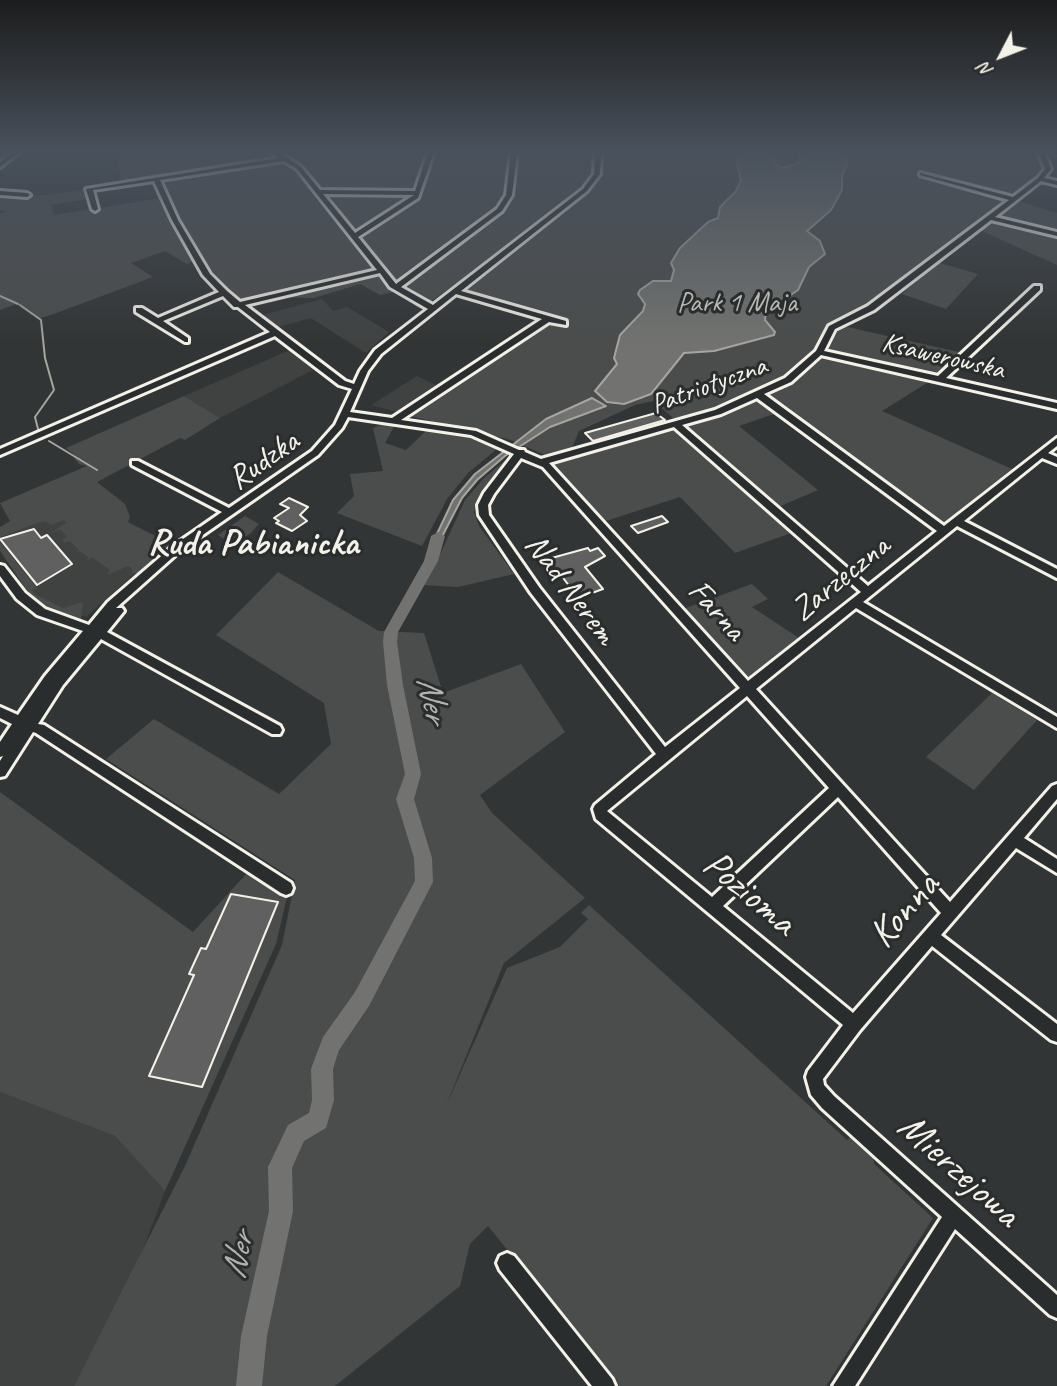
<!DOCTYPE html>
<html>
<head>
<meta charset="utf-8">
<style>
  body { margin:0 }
  #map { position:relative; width:1057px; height:1386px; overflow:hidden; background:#323535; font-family:Caveat,sans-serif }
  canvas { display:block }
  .north { position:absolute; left:966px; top:21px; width:70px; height:70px; -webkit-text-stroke:5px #2a2d2e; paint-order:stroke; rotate:228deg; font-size:19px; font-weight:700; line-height:28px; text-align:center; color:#f4f1e8 }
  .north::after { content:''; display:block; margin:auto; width:24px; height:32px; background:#f4f1e8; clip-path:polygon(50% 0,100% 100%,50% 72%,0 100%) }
</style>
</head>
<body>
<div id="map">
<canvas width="1057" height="1386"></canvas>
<div class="north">N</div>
</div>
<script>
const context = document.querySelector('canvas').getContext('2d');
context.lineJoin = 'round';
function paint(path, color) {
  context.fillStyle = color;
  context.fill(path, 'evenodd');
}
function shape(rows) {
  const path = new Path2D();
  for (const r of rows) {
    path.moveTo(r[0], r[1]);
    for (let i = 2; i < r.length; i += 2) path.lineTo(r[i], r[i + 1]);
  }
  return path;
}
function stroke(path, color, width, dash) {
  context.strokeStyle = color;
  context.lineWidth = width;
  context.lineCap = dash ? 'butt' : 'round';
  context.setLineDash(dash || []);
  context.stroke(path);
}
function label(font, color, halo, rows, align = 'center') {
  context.font = font + ' Caveat,sans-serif';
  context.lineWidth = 6;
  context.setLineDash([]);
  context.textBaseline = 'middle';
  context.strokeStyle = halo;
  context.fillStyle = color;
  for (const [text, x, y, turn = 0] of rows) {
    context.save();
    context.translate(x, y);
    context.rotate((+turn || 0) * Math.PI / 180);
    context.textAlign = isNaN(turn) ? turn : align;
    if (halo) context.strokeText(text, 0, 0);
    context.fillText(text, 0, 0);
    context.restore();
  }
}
paint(shape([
  [322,299,333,311,347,307,389,332,366,353,311,318,275,328,259,316],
  [290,350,315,369,220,418,184,396],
  [417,376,438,386,397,412,371,405],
  [58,511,140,569,86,617,60,610,37,598,0,548,0,536],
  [0,1092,115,1136,165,1191,139,1260,74,1386,0,1386]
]), '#404242');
paint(shape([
  [117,152,1038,152,1043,173,981,217,864,310,833,324,814,353,801,362,789,378,754,397,678,422,653,401,635,405,579,431,571,450,549,457,511,440,406,415,549,321,558,324,562,321,450,288,420,309,394,292,380,295,360,284,314,298,262,297,239,303,224,290,201,258,187,264,165,251,131,263,153,277,51,315,38,319,16,304,0,310,0,214,7,211,0,210,0,195,48,195,86,189,86,199,51,205,54,215,168,197,155,178,121,184],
  [1015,200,1057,213,1057,265,980,230],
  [937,262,978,274,946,309,902,294],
  [843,326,963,353,937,376,835,355,827,348,828,342],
  [822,355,930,381,882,411,1012,469,944,523,765,397,797,378,810,360],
  [184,396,220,418,185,440,180,438,97,482,125,504,130,517,128,522,173,545,138,574,132,573,132,568,128,566,107,575,110,570,93,558,85,561,89,558,80,551,74,554,79,550,70,541,64,543,62,540,67,537,61,530,54,531,66,523,64,520,51,525,46,521,37,523,0,537,0,527,10,521,0,503,87,466,79,464,74,458,76,456,66,448],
  [759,399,777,413,739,426,818,490,776,508,686,426],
  [383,424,395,425,385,443,406,450,428,429,478,439,498,448,468,473,447,499,422,546,337,513,354,496,350,474,383,471,373,428],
  [677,428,770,513,794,532,735,553,680,497,606,521,552,464],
  [510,456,478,500,474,512,479,526,514,574,458,587,421,585,437,561,465,500,484,478],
  [245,516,259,524,251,533,233,545,218,535],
  [0,542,37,588,32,590,36,595,63,608,83,602,81,620,54,611,33,599,0,551],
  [278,572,379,631,424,633,443,693,521,664,565,732,480,795,492,813,585,898,504,963,445,1108,507,968,560,947,588,919,581,913,589,905,847,1140,852,1136,873,1154,874,1164,933,1218,826,1386,618,1386,488,1226,470,1244,460,1286,335,1386,74,1386,185,1166,282,945,295,880,106,759,154,719,279,794,331,744,324,703,216,635],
  [752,584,768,599,752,607,799,638,752,680,683,609],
  [992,693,1037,720,974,790,926,757],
  [0,792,193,932,248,872,287,897,276,944,165,1191,115,1136,0,1092]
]), '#4b4d4c');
const water = shape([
  [735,152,771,152,776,164,783,168,800,163,799,152,842,152,848,163,842,175,842,190,831,210,807,231,820,241,825,254,809,267,798,290,766,312,765,320,775,332,774,335,714,351,684,353,651,394,624,404,607,402,595,391,617,364,614,358,620,335,643,311,645,304,638,294,640,290,653,281,671,281,674,270,671,263,680,248,708,222,718,218,720,207,736,191,741,181,735,152],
  [592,398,606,406,550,427,505,456,477,480,462,498,432,556,427,555,453,500,475,474,546,419,592,398]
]);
paint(water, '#727370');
stroke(water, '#a6a5a0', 2);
stroke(shape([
  [1003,152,1057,156],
  [0,296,18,304],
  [20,305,41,320,45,358,54,390,35,417,39,433],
  [49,441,97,470]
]), '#a6a5a0', 2);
paint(shape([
  [438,532,445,536,438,561,398,632,397,642,403,685,421,774,414,799,432,858,433,882,369,1006,339,1050,333,1069,334,1100,326,1128,304,1141,292,1168,293,1211,267,1336,262,1386,236,1386,241,1336,269,1211,268,1167,288,1125,309,1113,312,1100,311,1069,323,1037,355,992,415,881,414,858,396,799,405,774,387,685,383,642,384,632,424,561,431,536,438,532]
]), '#727370');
const building = shape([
  [656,413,665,420,593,441,585,433,656,413],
  [289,498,308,507,300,515,307,521,292,531,276,523,279,521,274,518,289,508,280,504,289,498],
  [662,516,668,522,638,533,631,526,662,516],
  [34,529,41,538,47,535,72,564,37,585,0,539,34,529],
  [588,548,590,551,598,548,605,556,585,567,603,589,578,598,561,575,552,572,548,559,588,548],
  [231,894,278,902,202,1087,149,1076,194,975,189,974,201,948,206,949,231,894]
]);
paint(building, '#5f605f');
stroke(building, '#f4f1e8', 2);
const minor = shape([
  [13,152,20,152,0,167,0,162,13,152],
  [271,152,279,152,301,167,320,190,415,191,428,152,434,152,418,198,358,237,396,284,497,209,506,195,511,152,517,152,512,195,502,211,401,287,433,305,583,189,594,174,595,152,601,152,600,174,587,191,461,291,566,321,566,325,549,322,401,420,476,431,519,450,524,450,525,452,541,459,715,410,785,378,816,351,829,326,868,306,1009,200,920,175,920,173,1013,197,1038,178,1045,169,1038,152,1044,152,1051,169,1044,178,1057,181,1057,185,1041,181,995,217,1057,232,1057,236,991,220,874,310,835,329,824,351,938,376,1034,286,1040,286,1040,290,946,378,1057,403,1057,409,821,355,791,382,764,394,944,526,1057,438,1057,446,1048,453,1057,457,1057,464,1042,458,964,521,1057,569,1057,578,957,526,863,602,1057,717,1057,728,856,608,756,689,950,902,1052,786,1057,784,1057,799,1024,838,1057,859,1057,873,1016,848,941,935,1057,1024,1057,1042,1051,1040,932,946,860,1030,823,1079,824,1085,834,1096,1057,1295,1057,1318,1050,1315,955,1229,855,1386,833,1386,942,1217,822,1108,811,1095,806,1077,808,1071,843,1025,596,819,593,809,595,805,656,754,531,593,479,515,478,505,484,493,514,454,471,435,348,417,342,428,318,455,181,550,116,608,122,608,124,611,107,632,280,726,282,730,280,734,272,734,101,639,63,685,38,724,44,725,291,883,293,888,291,893,286,895,281,893,36,733,33,732,5,776,0,777,0,761,3,756,0,757,0,742,12,724,0,718,0,707,18,715,45,676,83,631,37,615,17,599,0,576,0,565,4,566,25,593,45,609,89,625,108,602,173,546,222,512,132,465,132,461,138,461,229,508,312,451,335,425,352,389,339,385,275,336,0,455,0,449,270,332,238,307,234,307,223,296,163,321,188,338,188,342,185,342,136,312,136,308,142,308,158,318,219,292,203,275,172,220,154,181,93,190,98,209,95,211,92,209,86,189,279,158,271,152],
  [284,161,297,169,377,270,240,302,227,291,210,274,178,220,160,180,284,161],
  [323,194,414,195,355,233,323,194],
  [380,273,390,287,428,309,375,350,360,371,354,384,345,381,245,305,380,273],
  [456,294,542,319,392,418,350,412,368,371,381,354,456,294],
  [757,398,937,531,868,586,682,425,721,414,757,398],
  [674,427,861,592,748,681,549,463,674,427],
  [521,458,543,467,740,688,665,747,539,587,489,515,488,505,494,494,521,458],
  [747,696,829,788,712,897,607,811,747,696],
  [838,797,941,913,853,1013,723,906,838,797],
  [0,191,27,193,30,195,27,197,0,195,0,191],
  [507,1253,514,1256,612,1379,615,1386,592,1386,500,1270,497,1263,500,1256,507,1253]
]);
stroke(minor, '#f4f1e8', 6);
paint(minor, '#2a2d2e');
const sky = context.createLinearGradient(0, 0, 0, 346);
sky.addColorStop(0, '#1c1d1d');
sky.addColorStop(0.44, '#49515c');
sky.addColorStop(1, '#49515c00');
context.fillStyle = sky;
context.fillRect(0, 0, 1057, 346);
label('28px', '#b9b8b1', '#2a2d2e', [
  ["Park 1 Maja",737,304]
]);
label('28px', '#f4f1e8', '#2a2d2e', [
  ["Ksawerowska",943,357,13],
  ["Patriotyczna",709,386,-20]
]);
label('33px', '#f4f1e8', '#2a2d2e', [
  ["Rudzka",264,461,-35],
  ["Zarzeczna",841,579,-39],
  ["Nad Nerem",570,590,53],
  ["Farna",716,611,48]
]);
label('italic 35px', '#b3b2ac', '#2a2d2e', [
  ["Ner",431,699,80],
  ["Ner",239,1256,-77]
]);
label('bold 37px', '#f4f1e8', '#2a2d2e', [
  ["Ruda Pabianicka",253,544]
]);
label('40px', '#f4f1e8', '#2a2d2e', [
  ["Pozioma",749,894,40],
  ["Konna",905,911,-49],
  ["Mierzejowa",958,1171,42]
]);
</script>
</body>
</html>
